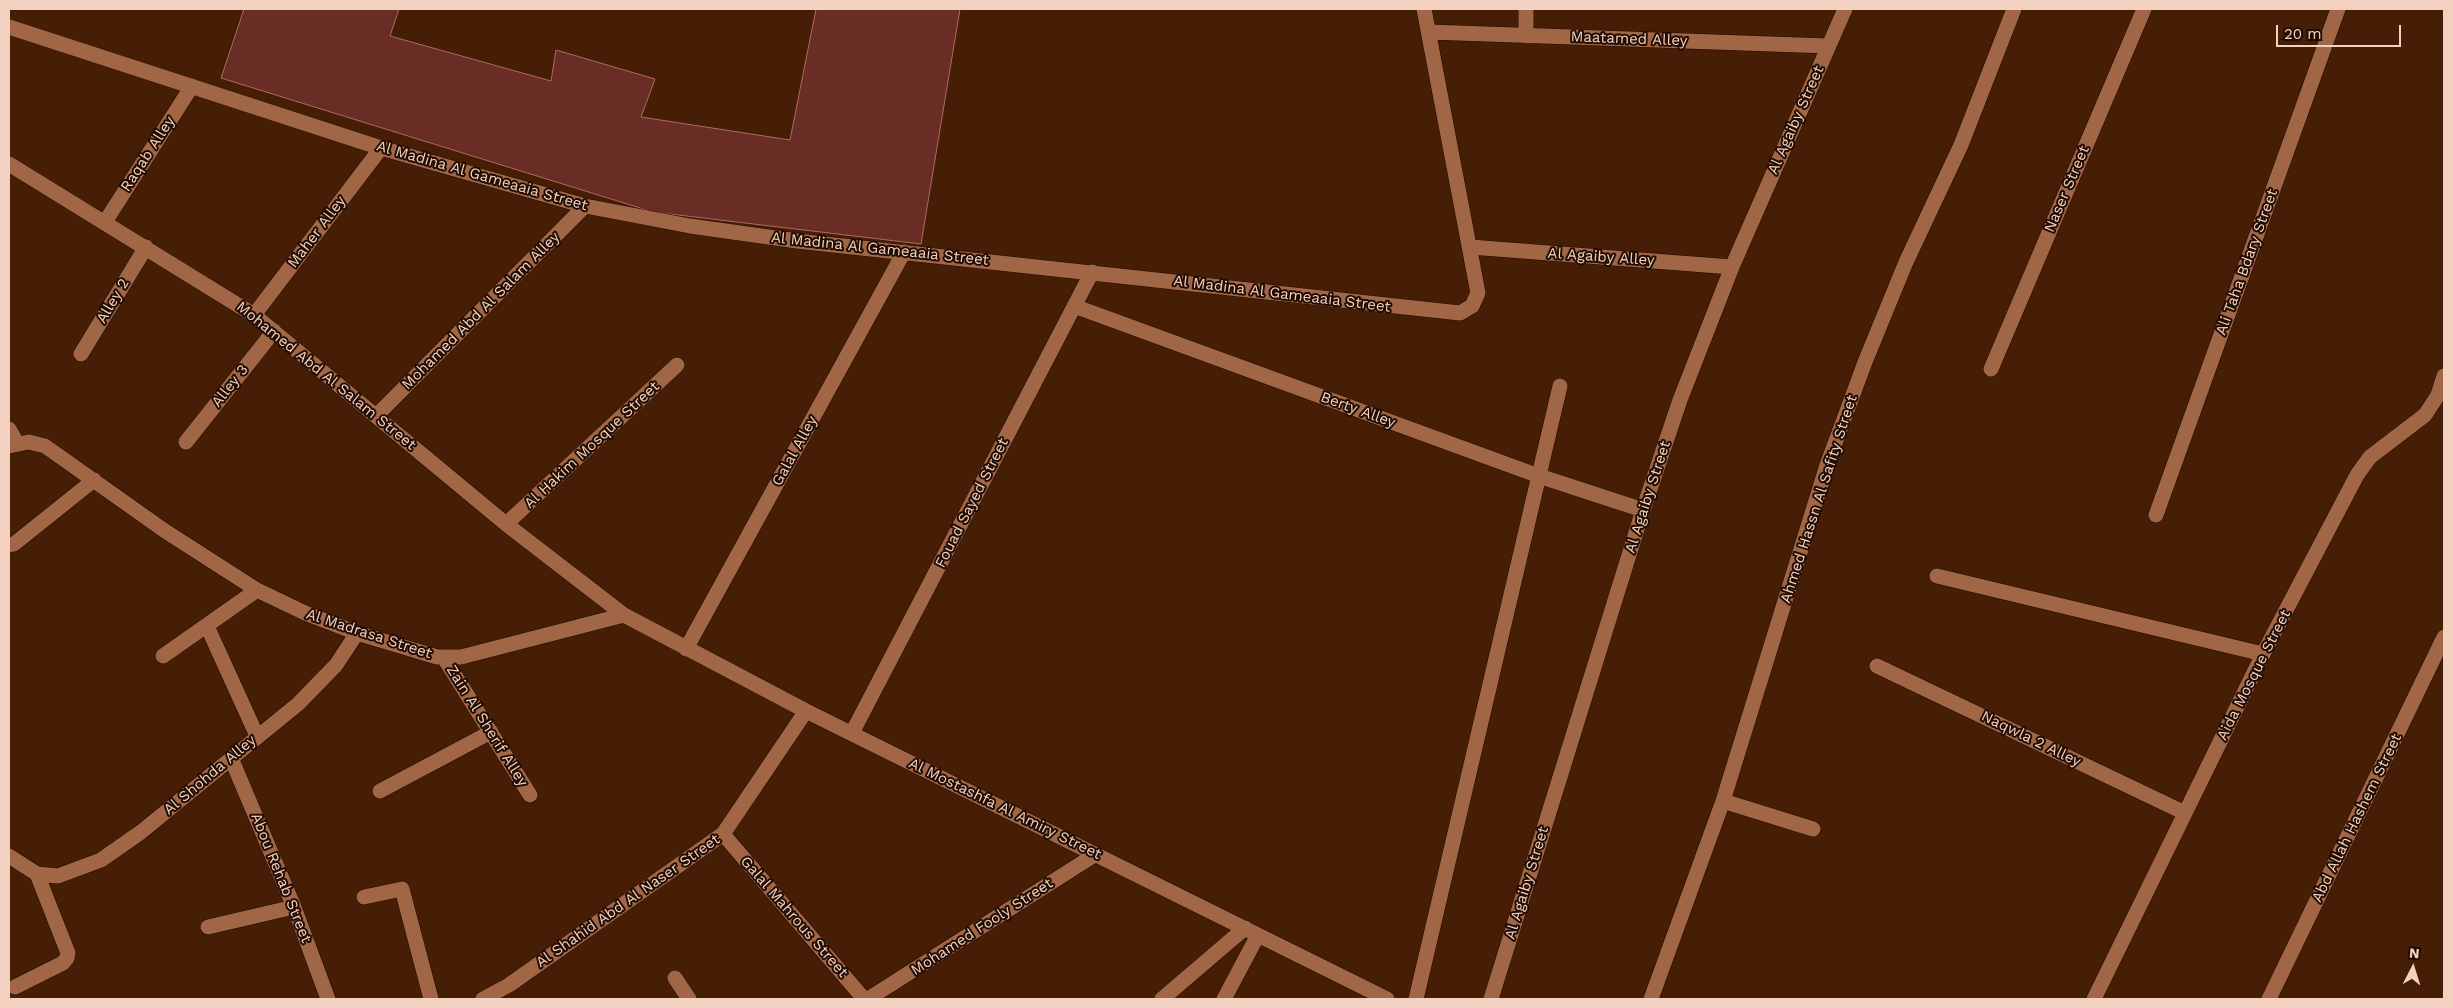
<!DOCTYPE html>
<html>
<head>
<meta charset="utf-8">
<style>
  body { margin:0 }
  #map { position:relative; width:2453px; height:1008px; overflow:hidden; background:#451e05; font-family:"Work Sans",sans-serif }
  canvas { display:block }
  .frame { position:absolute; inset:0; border:10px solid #f2d1c0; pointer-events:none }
  .north { position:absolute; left:2388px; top:943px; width:50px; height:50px; -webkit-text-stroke:4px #220c02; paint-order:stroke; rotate:5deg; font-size:14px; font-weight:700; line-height:20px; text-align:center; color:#f2d1c0 }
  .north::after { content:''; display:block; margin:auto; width:18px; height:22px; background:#f2d1c0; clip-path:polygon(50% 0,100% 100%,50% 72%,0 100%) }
  .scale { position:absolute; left:2276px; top:25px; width:125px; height:22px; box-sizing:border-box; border:2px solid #f2d1c0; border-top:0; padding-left:6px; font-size:15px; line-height:18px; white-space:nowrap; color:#f2d1c0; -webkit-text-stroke:4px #220c02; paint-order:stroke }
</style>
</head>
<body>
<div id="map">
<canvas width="2453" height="1008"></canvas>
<div class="frame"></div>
<div class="north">N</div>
<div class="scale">20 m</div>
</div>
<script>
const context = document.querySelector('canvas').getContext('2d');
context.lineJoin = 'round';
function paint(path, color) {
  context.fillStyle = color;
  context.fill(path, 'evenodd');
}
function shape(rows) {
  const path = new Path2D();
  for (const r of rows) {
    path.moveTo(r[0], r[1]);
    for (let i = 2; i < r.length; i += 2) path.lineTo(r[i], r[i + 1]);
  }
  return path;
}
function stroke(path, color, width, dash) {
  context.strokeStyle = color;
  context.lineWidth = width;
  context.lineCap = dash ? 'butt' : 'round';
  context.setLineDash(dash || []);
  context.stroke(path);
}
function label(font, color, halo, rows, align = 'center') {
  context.font = font + ' "Work Sans",sans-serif';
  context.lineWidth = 4;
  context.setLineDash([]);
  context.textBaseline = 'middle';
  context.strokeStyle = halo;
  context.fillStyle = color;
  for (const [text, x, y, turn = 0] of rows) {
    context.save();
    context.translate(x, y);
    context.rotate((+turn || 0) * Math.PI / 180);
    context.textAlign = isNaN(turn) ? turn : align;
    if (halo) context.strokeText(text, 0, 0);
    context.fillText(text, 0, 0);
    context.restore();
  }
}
const building = shape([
  [244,9,399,9,390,36,551,81,556,50,655,79,641,117,790,140,816,9,960,9,921,244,653,212,221,78,244,9]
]);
paint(building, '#692d26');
stroke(building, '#ad6a60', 1);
const street = shape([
  [9,27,381,148,585,206,690,226,797,241,1460,313,1472,306,1478,293,1424,9],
  [1429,32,1828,46],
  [1526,36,1526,9],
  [9,164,254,315,506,524,624,615,806,711,1387,999],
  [105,222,192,86],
  [1470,247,1732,267],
  [1074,306,1539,476,1643,510],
  [254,315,381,148],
  [81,354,146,247],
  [1991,369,2144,9],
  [376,416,585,206],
  [9,429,17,443],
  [186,442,274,331],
  [9,446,29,442,45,446,165,531,257,590,305,613,357,633,437,657,461,657,624,615],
  [2156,515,2338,9],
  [506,524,677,365],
  [9,545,14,544,94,480],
  [1937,576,2263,654],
  [207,626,257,736],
  [686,649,904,252],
  [163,656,257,590],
  [444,658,530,795],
  [1877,666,2185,813],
  [852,733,1092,272],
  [231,758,294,907,328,999],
  [380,791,491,732],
  [1723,801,1813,829],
  [723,834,864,999],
  [9,856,37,874,58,876,101,860,141,832,298,704,336,665,357,633],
  [364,897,402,889,431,999],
  [208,927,294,907],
  [675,978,689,999],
  [15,987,63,963,67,958,68,953,37,874],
  [483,999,509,985,723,834,806,711],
  [868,999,1096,854],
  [1162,999,1245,928],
  [1224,999,1258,935],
  [1416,999,1560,386],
  [1491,999,1643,510,1680,400,1732,267,1845,9],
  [1651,999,1723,801,1827,465,1865,362,1906,262,1961,145,2014,9],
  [2094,999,2263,654,2357,475,2370,457,2425,415,2438,395,2444,376],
  [2269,999,2444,637]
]);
stroke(street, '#250a00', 16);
stroke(street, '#a06646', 15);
label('15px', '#f2d1c0', '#220c02', [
  ["Maatamed Alley",1629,39,2],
  ["Al Agaiby Street",1796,120,-66],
  ["Raqab Alley",148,154,-57],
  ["Al Madina Al Gameaaia Street",482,176,16],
  ["Naser Street",2067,189,-67],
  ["Maher Alley",317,232,-53],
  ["Al Madina Al Gameaaia Street",880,249,6],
  ["Al Agaiby Alley",1601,257,4],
  ["Ali Taha Bdary Street",2247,262,-70],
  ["Al Madina Al Gameaaia Street",1282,294,7],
  ["Alley 2",113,301,-59],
  ["Mohamed Abd Al Salam Alley",481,311,-45],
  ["Mohamed Abd Al Salam Street",326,376,39],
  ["Alley 3",230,386,-52],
  ["Berty Alley",1358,410,20],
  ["Al Hakim Mosque Street",592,445,-43],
  ["Galal Alley",795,451,-61],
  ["Al Agaiby Street",1648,497,-72],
  ["Ahmed Hassn Al Safity Street",1819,499,-72],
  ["Fouad Sayed Street",972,503,-63],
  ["Al Madrasa Street",369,634,18],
  ["Aida Mosque Street",2254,675,-63],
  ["Zain Al Sherif Alley",487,726,58],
  ["Naqwla 2 Alley",2031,739,26],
  ["Al Shohda Alley",210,775,-40],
  ["Al Mostashfa Al Amiry Street",1005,809,26],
  ["Abd Allah Hashem Street",2357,818,-64],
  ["Abou Rehab Street",281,878,68],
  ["Al Agaiby Street",1527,883,-73],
  ["Al Shahid Abd Al Naser Street",628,901,-35],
  ["Galal Mahrous Street",794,917,49],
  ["Mohamed Fooly Street",982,927,-33]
]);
</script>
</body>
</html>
